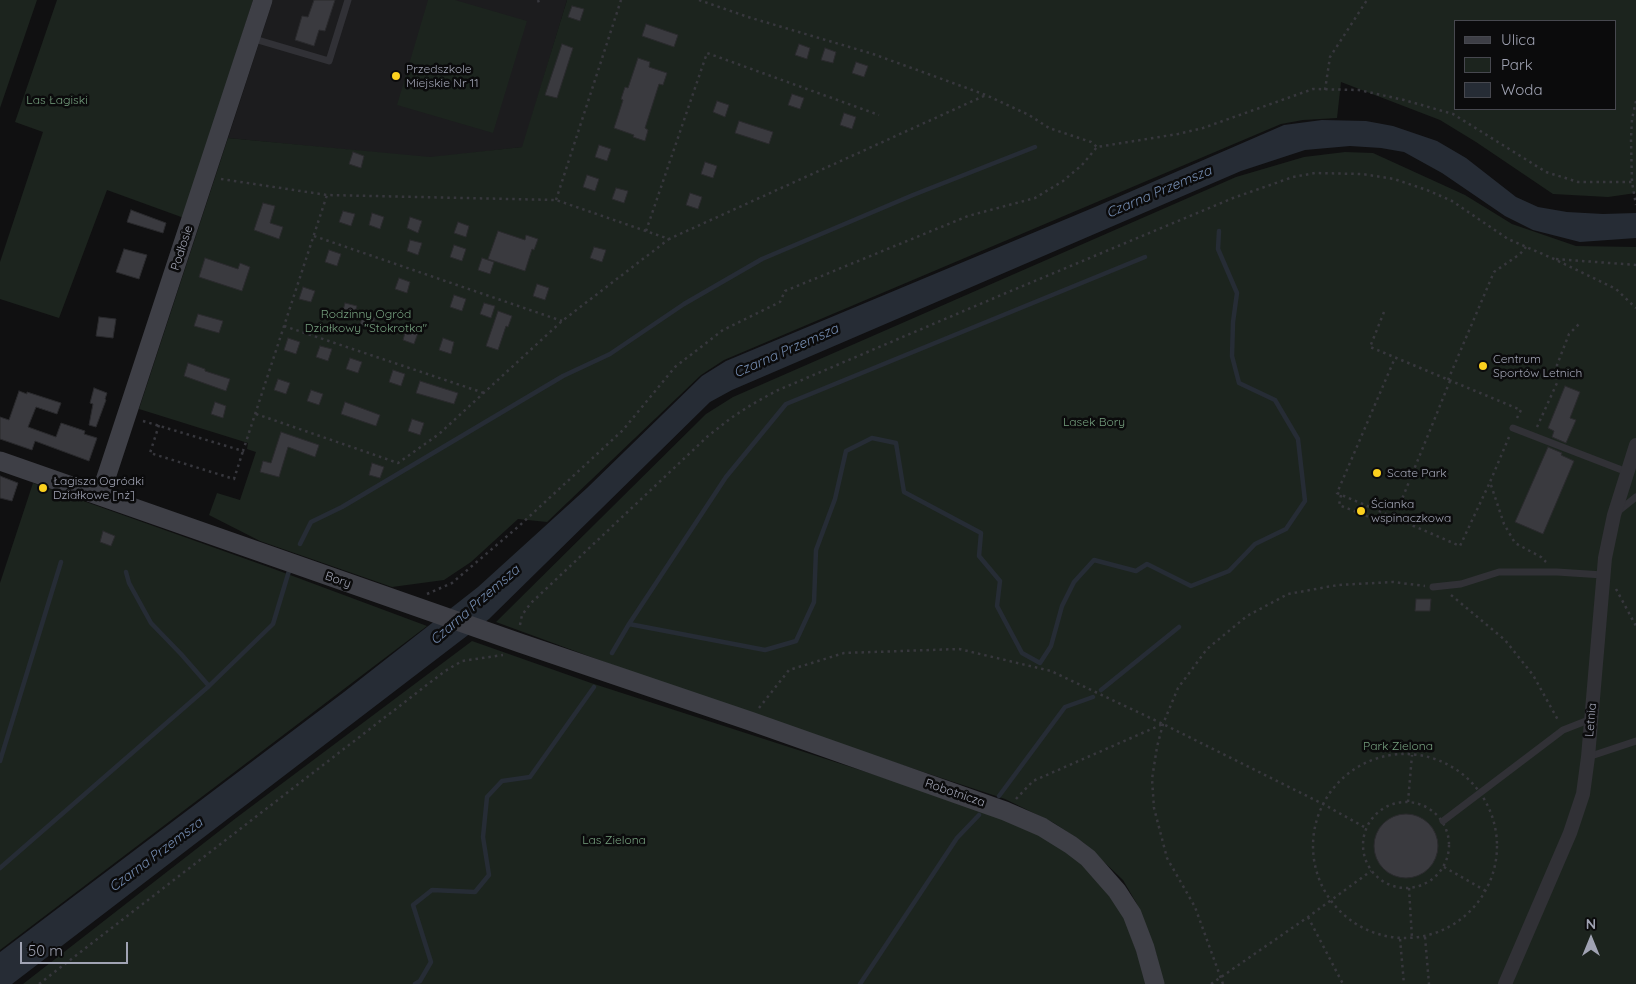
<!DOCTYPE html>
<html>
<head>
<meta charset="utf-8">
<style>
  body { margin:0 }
  #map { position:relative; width:1636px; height:984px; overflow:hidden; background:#101011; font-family:Quicksand,sans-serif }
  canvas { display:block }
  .legend { position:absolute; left:1454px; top:20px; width:162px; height:90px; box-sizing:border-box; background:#0b0b0c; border:1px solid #47484f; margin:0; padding:6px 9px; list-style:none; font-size:15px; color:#a0a3b3 }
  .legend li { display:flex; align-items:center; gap:10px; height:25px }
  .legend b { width:25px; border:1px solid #47484f }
  .north { position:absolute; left:1566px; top:914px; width:50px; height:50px; -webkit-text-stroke:4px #0b0b0c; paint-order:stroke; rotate:0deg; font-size:14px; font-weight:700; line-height:20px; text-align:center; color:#a0a3b3 }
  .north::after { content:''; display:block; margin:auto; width:18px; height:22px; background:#a0a3b3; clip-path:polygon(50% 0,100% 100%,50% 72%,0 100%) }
  .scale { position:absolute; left:20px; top:942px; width:108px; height:22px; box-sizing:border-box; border:2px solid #a0a3b3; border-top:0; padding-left:6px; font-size:15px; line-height:18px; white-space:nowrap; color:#a0a3b3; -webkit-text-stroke:4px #0b0b0c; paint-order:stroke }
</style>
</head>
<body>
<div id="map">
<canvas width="1636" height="984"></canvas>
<ul class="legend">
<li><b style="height:6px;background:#3e3f46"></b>Ulica</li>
<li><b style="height:14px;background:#1c241e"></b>Park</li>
<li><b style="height:14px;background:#262c35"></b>Woda</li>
</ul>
<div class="north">N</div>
<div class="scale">50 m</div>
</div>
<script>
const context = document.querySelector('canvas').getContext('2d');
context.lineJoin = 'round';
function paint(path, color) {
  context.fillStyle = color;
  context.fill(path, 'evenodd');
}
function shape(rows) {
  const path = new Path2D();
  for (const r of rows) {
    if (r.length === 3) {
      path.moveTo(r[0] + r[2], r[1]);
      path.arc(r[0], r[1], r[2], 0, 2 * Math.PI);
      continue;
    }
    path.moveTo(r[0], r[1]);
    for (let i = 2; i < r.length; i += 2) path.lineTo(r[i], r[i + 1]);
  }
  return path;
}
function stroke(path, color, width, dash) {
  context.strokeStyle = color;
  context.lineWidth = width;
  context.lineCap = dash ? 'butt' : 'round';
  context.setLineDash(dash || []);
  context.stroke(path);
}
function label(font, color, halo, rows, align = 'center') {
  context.font = font + ' Quicksand,sans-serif';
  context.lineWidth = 5;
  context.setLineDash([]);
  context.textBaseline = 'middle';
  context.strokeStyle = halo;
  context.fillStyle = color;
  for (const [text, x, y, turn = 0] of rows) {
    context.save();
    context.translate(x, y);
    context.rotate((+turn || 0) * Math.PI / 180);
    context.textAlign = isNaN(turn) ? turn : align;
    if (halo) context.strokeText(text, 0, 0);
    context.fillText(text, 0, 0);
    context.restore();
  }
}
paint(shape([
  [273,0,567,0,523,147,430,158,228,138]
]), '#1c1c1e');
paint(shape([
  [0,0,37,0,0,108],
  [57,0,253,0,184,218,107,190,59,318,0,299,0,262,43,132,15,122],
  [428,0,455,0,527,21,493,133,397,105],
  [567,0,1636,0,1636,193,1608,197,1553,194,1476,142,1440,120,1341,82,1337,118,1303,120,1281,124,724,360,701,375,547,522,518,519,471,562,444,580,392,587,260,541,209,515,217,493,240,500,256,452,247,449,248,443,139,409,228,138,430,157,522,147],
  [1455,21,1615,21,1615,109,1455,109],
  [1345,152,1373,153,1465,195,1512,224,1576,246,1636,247,1636,984,1163,984,1156,953,1137,904,1123,880,1084,843,1054,823,1005,799,727,707,496,622,706,414,733,397,1236,177,1304,157],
  [33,483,274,569,427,626,0,950,0,583],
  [472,641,591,683,999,815,1038,833,1069,852,1090,871,1123,914,1148,984,23,984,236,818]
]), '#1c241e');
paint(shape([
  [1322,120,1366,121,1393,126,1437,141,1466,158,1516,197,1538,207,1567,212,1603,214,1636,213,1636,238,1580,242,1533,230,1505,216,1442,173,1404,152,1381,148,1350,146,1305,150,1241,171,732,390,710,402,489,619,12,984,0,984,0,952,344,692,478,587,587,488,702,376,726,361,1095,207,1284,125]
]), '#262c35');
stroke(shape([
  [300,544,311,522,342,507,563,376,610,354,684,304,762,259,913,195,1035,147],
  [126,572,129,583,151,623,181,654,209,686],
  [629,624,765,650,796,641,814,602,816,550,835,499,846,451,872,438,896,443,904,492,981,533,979,556,1000,581,997,606,1022,653,1040,663,1051,646,1062,606,1074,582,1094,560,1136,571,1147,564,1191,586,1229,571,1255,544,1286,529,1305,501,1298,439,1275,400,1239,383,1232,356,1233,322,1237,293,1218,249,1219,231],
  [612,653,629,624,726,477,786,404,1145,257],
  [1101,690,1179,627],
  [0,761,61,562],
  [999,796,1065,707,1093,697],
  [0,868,209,686,273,624,289,571],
  [415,984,420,981,431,962,413,905,432,890,475,892,489,875,483,837,487,797,502,781,530,777,594,687],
  [860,984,957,838,979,815]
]), '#262c35', 4.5);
const building = shape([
  [314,0,335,0,325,31,319,30,314,46,295,40,302,16,308,17,314,0],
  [572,6,584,9,580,21,568,17,572,6],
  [646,24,678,35,674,47,642,36,646,24],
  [562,44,573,48,557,98,545,95,562,44],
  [799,44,810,48,807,59,795,55,799,44],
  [825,48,836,52,833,63,821,60,825,48],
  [638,58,650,62,649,67,667,73,663,85,659,84,645,128,648,130,645,141,633,137,634,135,614,128,623,100,621,99,625,87,628,88,638,58],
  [856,62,868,66,864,77,852,73,856,62],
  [792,94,804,98,800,109,788,105,792,94],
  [717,101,729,105,725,117,713,112,717,101],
  [844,113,856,117,852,129,840,125,844,113],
  [739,121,773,132,769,144,735,133,739,121],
  [599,145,611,149,607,161,595,157,599,145],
  [353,152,364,156,361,168,349,164,353,152],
  [705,162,717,166,713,178,701,174,705,162],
  [587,175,599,179,595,191,583,187,587,175],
  [616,188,628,191,624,203,612,199,616,188],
  [690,193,702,197,698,209,686,205,690,193],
  [263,203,275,206,270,223,283,227,279,239,254,230,263,203],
  [131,210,166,223,163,233,127,222,131,210],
  [343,211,355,214,351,226,339,222,343,211],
  [372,213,384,217,380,229,369,225,372,213],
  [410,217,422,221,418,233,407,228,410,217],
  [458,222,469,226,466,237,454,233,458,222],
  [498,231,525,240,526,235,538,239,534,250,532,249,525,271,488,259,498,231],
  [410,240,422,243,418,255,407,251,410,240],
  [454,245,466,249,462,261,450,257,454,245],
  [594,247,606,250,602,262,590,258,594,247],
  [124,249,147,255,139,279,116,272,124,249],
  [329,250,341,254,337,266,325,262,329,250],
  [205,258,238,269,240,263,250,267,242,291,199,277,205,258],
  [482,258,494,262,490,274,478,270,482,258],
  [399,278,410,282,407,293,395,289,399,278],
  [537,284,549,288,545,300,533,296,537,284],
  [303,287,315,291,311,302,299,299,303,287],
  [454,295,466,299,462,311,450,307,454,295],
  [345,303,357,306,353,318,342,314,345,303],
  [484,303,495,306,491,318,480,314,484,303],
  [498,311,512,316,508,327,506,326,498,350,486,346,498,311],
  [198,314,223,321,219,333,194,326,198,314],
  [363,314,375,318,372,329,360,325,363,314],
  [99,317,116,319,113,338,96,336,99,317],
  [406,329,418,333,414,344,403,340,406,329],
  [288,338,300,342,296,354,284,350,288,338],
  [443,338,454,342,451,354,439,350,443,338],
  [320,346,332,349,328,361,316,357,320,346],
  [350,358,362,362,358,373,346,369,350,358],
  [188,363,205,369,205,371,230,379,226,391,184,376,188,363],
  [393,370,405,374,401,386,389,382,393,370],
  [278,379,290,383,286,394,274,390,278,379],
  [420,381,458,393,454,404,416,393,420,381],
  [1565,386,1580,392,1570,418,1576,420,1566,443,1552,437,1554,431,1548,428,1565,386],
  [94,388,107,393,105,399,106,400,96,427,89,425,93,404,90,403,94,388],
  [311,390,323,394,319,405,307,401,311,390],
  [19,391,27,394,27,392,61,403,57,414,36,407,28,427,56,437,61,423,85,431,84,434,97,438,89,461,35,441,32,450,0,439,0,417,9,420,19,391],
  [215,402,226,406,223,418,211,414,215,402],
  [345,402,380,415,376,426,341,414,345,402],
  [412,419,424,423,420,435,408,431,412,419],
  [281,432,319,445,315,457,288,447,279,477,260,472,263,461,271,463,281,432],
  [1548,447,1562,453,1561,455,1574,461,1543,534,1515,522,1548,447],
  [372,463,384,467,380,478,369,475,372,463],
  [0,476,18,483,12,501,0,498,0,476],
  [103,531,115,536,111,546,100,542,103,531],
  [1416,599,1431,599,1430,611,1415,611,1416,599],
  [1406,846,32]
]);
paint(building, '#3a3a3f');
stroke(building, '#2a2a2d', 1);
stroke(shape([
  [538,0,540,6],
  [699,0,748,17,873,54,986,95,1029,115,1049,128,1091,142,1097,147],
  [1325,90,1330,57,1367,0],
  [1636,101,1632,119,1631,139,1632,182,1636,205],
  [221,179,327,195,556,200,669,239,986,95],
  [556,200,621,0],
  [646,231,707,53,879,115],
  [314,236,562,321],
  [1556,259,1636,265],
  [1384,312,1370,347,1521,410,1517,418],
  [284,326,484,393],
  [1448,380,1494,272,1520,254,1526,247],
  [1450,381,1400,504,1393,517,1460,546,1490,482],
  [256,414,398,463,439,434,562,321,669,239],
  [143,421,243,451,327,195],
  [159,425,150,453,234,479,243,451],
  [1537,427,1557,383,1557,365,1569,334,1580,323],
  [1509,437,1490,482,1504,524,1515,543,1541,557,1546,562],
  [1341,495,1339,505,1379,521,1385,513],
  [1393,517,1337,493,1395,358],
  [1616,589,1636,626],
  [427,594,452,583,519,526,623,430,675,367,723,330,780,302,785,291,968,216,1035,198,1063,181,1082,165,1097,147,1178,134,1203,128,1313,89,1359,90,1404,100,1453,114,1546,172,1578,182,1632,182],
  [1451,595,1505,640,1533,675,1558,720],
  [520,625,522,615,531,603,708,436,731,418,751,405,776,391,1006,293,1233,198,1293,177,1315,173,1362,174,1394,179,1427,190,1452,201,1508,239,1554,259,1616,289,1636,308],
  [759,708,789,670,844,653,959,649,1051,671,1163,724,1323,804,1366,828],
  [1405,846,92],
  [1016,799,1033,781,1163,724],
  [1406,845,43],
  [1408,802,1412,755],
  [1444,867,1486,891],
  [1409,888,1412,938],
  [1308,917,1343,984],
  [1425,937,1429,984],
  [1400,939,1404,984],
  [39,984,445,671,462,661,503,655],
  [1211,984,1308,917,1371,871],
  [1223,984,1195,907,1167,858,1154,808,1152,779,1157,747,1163,724,1178,688,1207,649,1247,616,1288,594,1338,585,1393,582,1425,586]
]), '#37373d', 2.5, [2.5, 4]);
stroke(shape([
  [251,38,329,61,348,0],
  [1513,428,1627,472],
  [1616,513,1636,497],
  [1433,587,1461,584,1499,572,1557,572,1603,575],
  [1588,757,1636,741],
  [1443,821,1563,730,1591,719]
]), '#313136', 7);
stroke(shape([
  [1505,984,1570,833,1583,794,1588,757,1605,558,1614,515,1636,445]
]), '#313136', 14);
stroke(shape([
  [0,461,520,643,750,721,1005,811,1042,827,1071,845,1088,858,1117,891,1132,914,1145,948,1155,984],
  [100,496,263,0]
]), '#3e3f46', 19);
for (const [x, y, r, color] of [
  [396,76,5,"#fbd01e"],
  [1483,366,5,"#fbd01e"],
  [1377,473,5,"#fbd01e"],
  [43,488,5,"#fbd01e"],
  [1361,511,5,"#fbd01e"]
]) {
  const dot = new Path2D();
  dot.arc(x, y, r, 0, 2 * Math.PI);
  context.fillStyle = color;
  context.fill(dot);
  stroke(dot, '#0b0b0c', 2);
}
label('12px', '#a0a3b3', '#0b0b0c', [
  ["Przedszkole",406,69],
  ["Miejskie Nr 11",406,83],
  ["Centrum",1493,359],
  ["Sportów Letnich",1493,373],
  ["Scate Park",1387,473],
  ["Łagisza Ogródki",53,481],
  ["Działkowe [nż]",53,495],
  ["Ścianka",1371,504],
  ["wspinaczkowa",1371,518]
], 'left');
label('12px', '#759f7e', '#0b0b0c', [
  ["Las Łagiski",57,100],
  ["Rodzinny Ogród",366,314],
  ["Działkowy \"Stokrotka\"",366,328],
  ["Lasek Bory",1094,422],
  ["Park Zielona",1398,746],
  ["Las Zielona",614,840]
]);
label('12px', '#a0a3b3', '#0b0b0c', [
  ["Podłosie",182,248,-72],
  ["Bory",338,580,19],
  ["Letnia",1591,720,-85],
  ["Robotnicza",955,793,19]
]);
label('italic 14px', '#748cb1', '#0b0b0c', [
  ["Czarna Przemsza",1159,192,-23],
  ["Czarna Przemsza",786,351,-24],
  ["Czarna Przemsza",475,605,-41],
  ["Czarna Przemsza",156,855,-37]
]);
</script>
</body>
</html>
